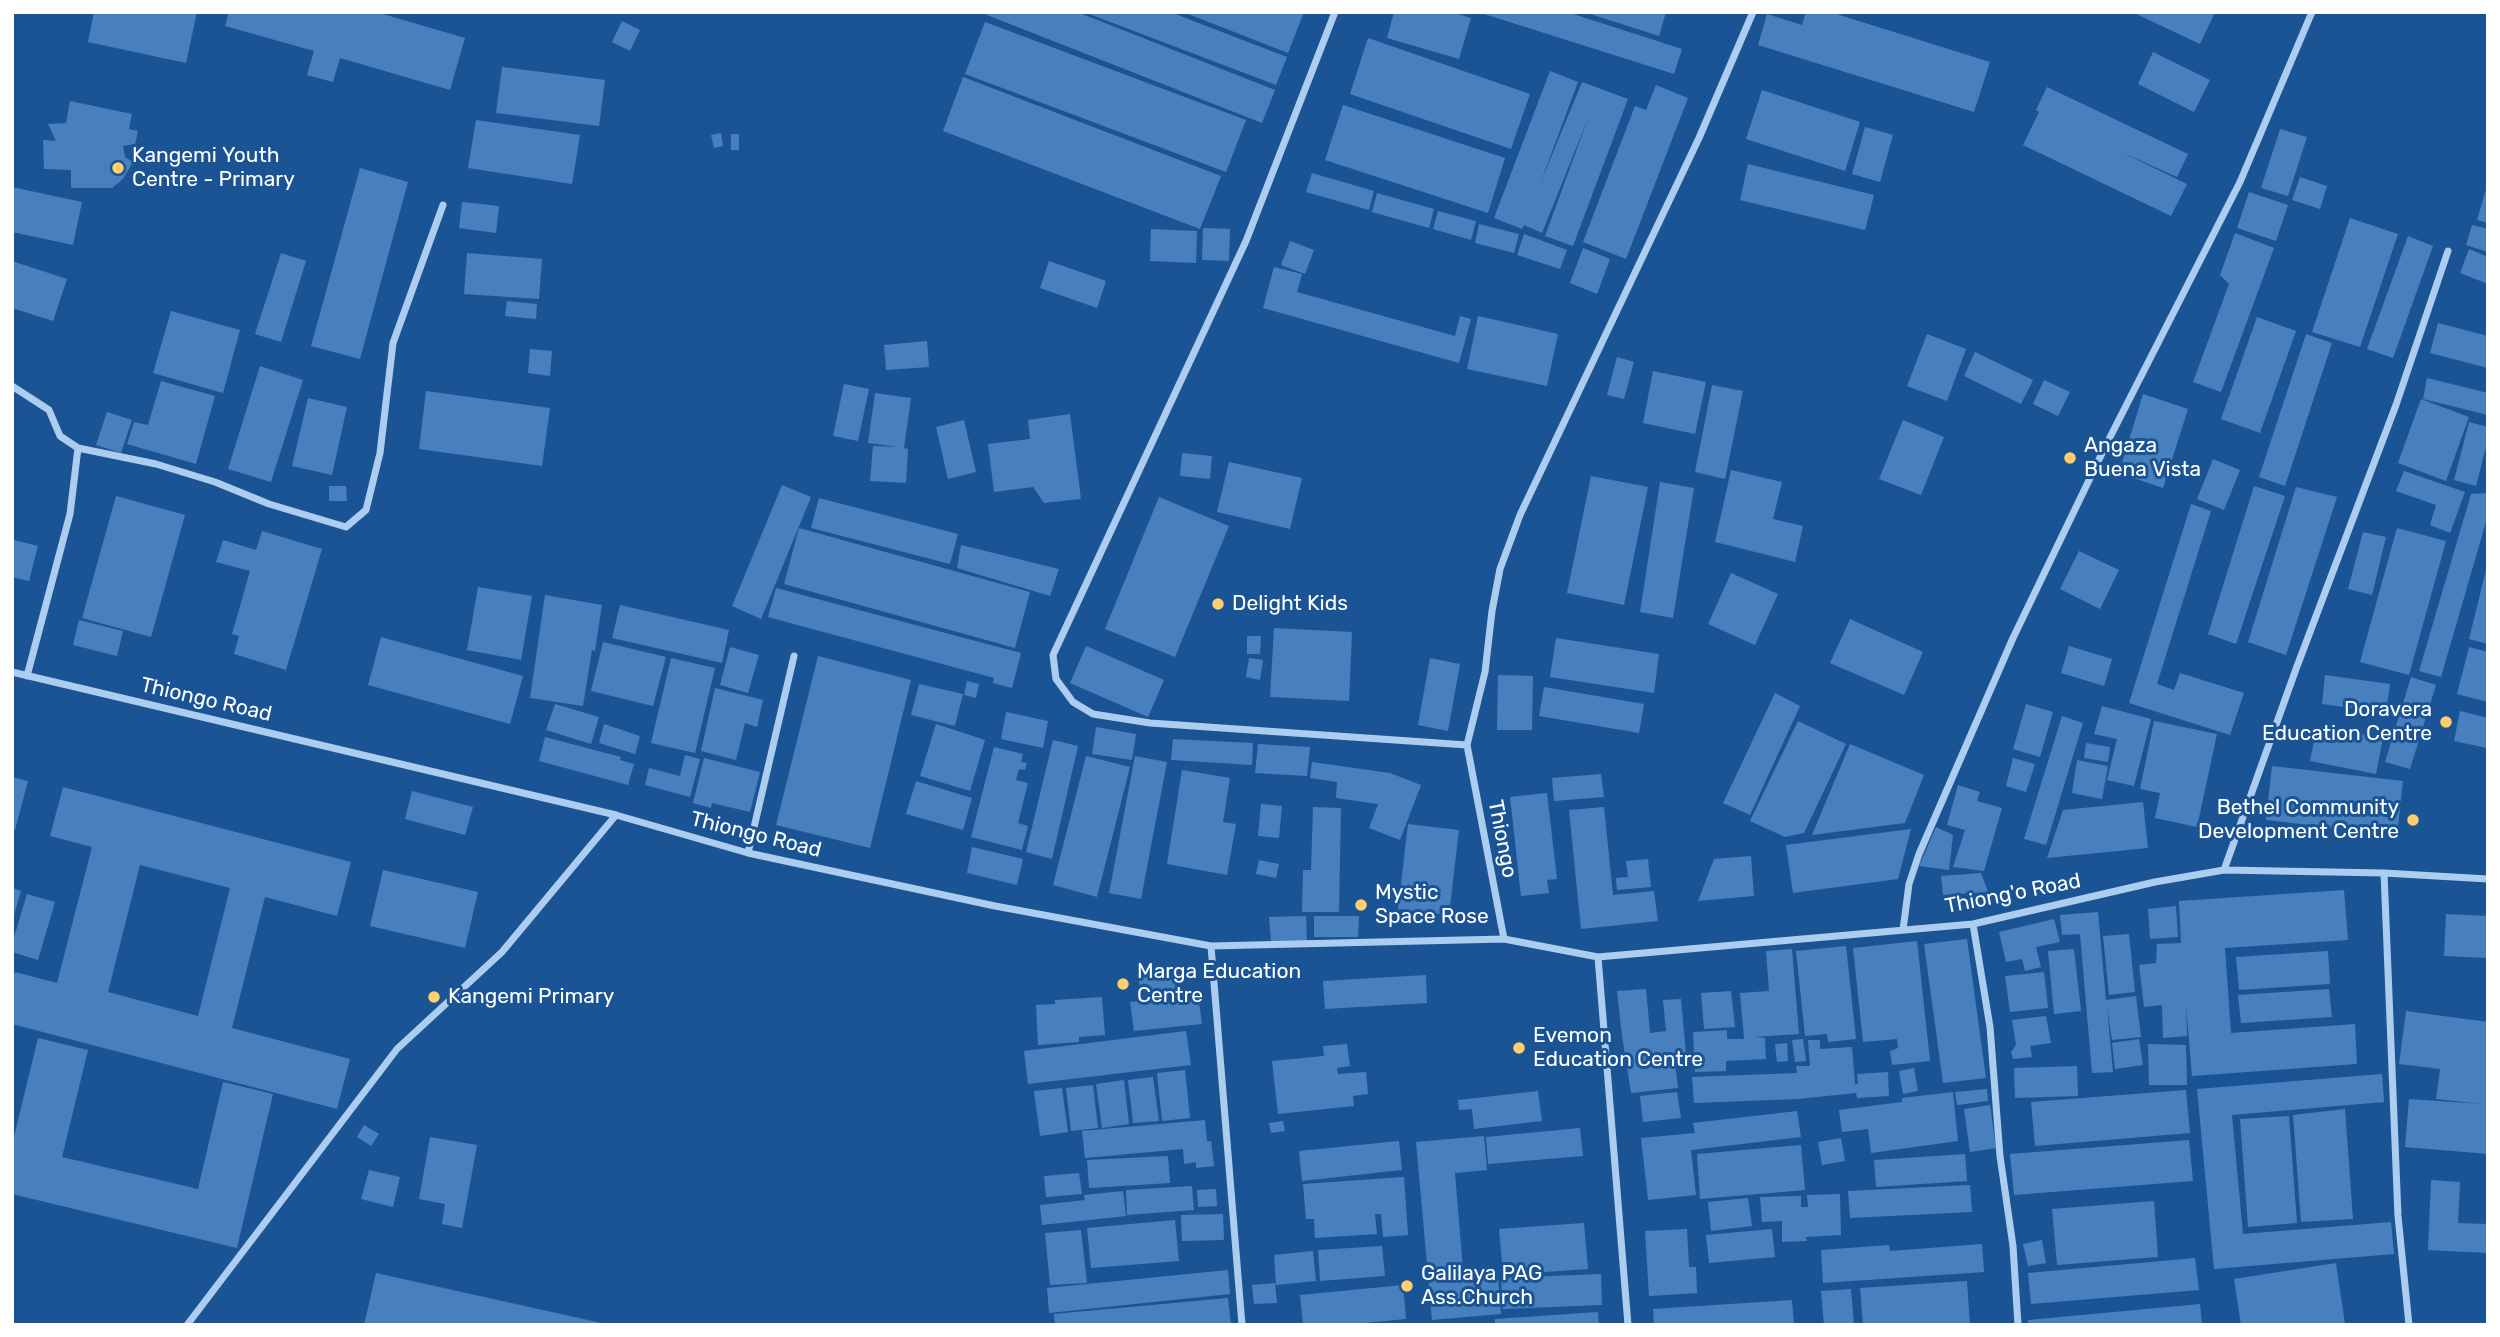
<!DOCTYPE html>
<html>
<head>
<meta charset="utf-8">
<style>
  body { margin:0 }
  #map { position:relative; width:2500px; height:1337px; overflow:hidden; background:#1b5495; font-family:Rubik,sans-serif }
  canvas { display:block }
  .frame { position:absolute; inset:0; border:14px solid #fff; pointer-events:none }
</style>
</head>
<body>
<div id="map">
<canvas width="2500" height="1337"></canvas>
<div class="frame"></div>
</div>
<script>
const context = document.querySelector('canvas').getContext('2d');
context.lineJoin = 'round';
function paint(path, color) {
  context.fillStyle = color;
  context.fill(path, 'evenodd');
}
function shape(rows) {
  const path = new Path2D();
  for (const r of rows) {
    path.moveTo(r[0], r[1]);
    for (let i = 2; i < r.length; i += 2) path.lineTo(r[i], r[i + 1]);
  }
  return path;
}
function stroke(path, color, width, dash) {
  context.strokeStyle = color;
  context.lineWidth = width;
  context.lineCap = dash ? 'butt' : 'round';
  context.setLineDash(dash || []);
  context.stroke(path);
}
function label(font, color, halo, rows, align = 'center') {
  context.font = font + ' Rubik,sans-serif';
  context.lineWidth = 6;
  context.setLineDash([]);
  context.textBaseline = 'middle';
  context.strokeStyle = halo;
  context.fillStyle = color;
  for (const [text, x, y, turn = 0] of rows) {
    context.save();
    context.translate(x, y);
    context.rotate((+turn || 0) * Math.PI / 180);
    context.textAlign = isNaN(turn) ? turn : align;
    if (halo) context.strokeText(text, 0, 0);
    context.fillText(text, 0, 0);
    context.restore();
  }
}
paint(shape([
  [94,12,197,12,186,63,88,42],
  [229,12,376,12,465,38,450,90,340,58,333,82,307,75,314,51,225,26],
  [989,12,1077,12,1275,90,1262,123,987,15],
  [1084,12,1170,12,1287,57,1276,85],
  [1183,12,1304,12,1288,53],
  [1394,12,1452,12,1471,18,1459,59,1387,38],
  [1567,12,1682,49,1674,74,1481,13],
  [1584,12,1666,12,1659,36],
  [1806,12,1830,12,1990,62,1974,112,1758,45,1767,14,1802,25],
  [2132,12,2215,12,2200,44],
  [622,21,640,30,630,51,612,42],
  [985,22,1246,120,1226,172,965,74],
  [1368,38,1530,94,1511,149,1350,94],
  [2153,52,2210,80,2194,112,2138,84],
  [502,67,605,80,599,126,496,113],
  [1550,71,1578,82,1540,184,1582,82,1628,99,1573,246,1545,236,1589,116,1542,233,1524,225,1522,229,1494,218],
  [963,77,1221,176,1200,229,943,131],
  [1656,85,1688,98,1626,259,1583,242,1635,106,1646,110],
  [2047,87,2188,154,2177,177,2121,152,2187,184,2171,216,2023,145,2039,112,2036,110],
  [1762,90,1860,122,1845,171,1746,139],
  [70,101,132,114,129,129,138,131,135,144,123,146,125,157,133,162,123,179,112,188,71,188,71,170,44,169,43,140,56,141,48,124,66,123],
  [1343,105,1505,158,1488,213,1325,160],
  [476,120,580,135,572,184,468,168],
  [1865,127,1893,135,1880,182,1852,174],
  [2280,129,2307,137,2288,196,2261,188],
  [721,133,723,146,714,148,711,135],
  [731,134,739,134,739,150,731,150],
  [1748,164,1874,195,1865,230,1740,200],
  [360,168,408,182,360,359,311,346],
  [1312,173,1374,191,1369,210,1306,192],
  [2300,177,2327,186,2320,209,2292,200],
  [2487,186,2488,186,2488,223,2477,220],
  [12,187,82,202,73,245,12,232],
  [2249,192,2288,205,2276,241,2237,228],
  [1377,193,1434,209,1429,228,1372,212],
  [462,202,499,206,496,233,459,228],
  [1438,211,1476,221,1471,240,1433,229],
  [2350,218,2398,234,2360,347,2312,332],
  [1479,224,1519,234,1514,253,1475,243],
  [2472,225,2488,229,2488,252,2466,245],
  [1203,228,1230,229,1229,261,1202,260],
  [1151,229,1197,231,1196,263,1150,261],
  [2235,233,2274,248,2221,392,2193,382,2229,284,2220,275],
  [1524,234,1567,250,1560,269,1517,255],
  [2408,236,2433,246,2393,358,2367,349],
  [1290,241,1314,250,1305,274,1281,265],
  [1583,248,1610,259,1597,294,1570,283],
  [2469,249,2488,257,2488,284,2460,273],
  [281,253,306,261,281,342,255,334],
  [467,253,542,259,539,299,464,294],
  [12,261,67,279,53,321,12,308],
  [1049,261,1106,281,1097,308,1040,288],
  [1274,267,1302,274,1297,292,1455,336,1460,316,1471,319,1459,363,1263,308],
  [507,301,537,304,536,319,505,316],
  [171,311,240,330,223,393,153,373],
  [1478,316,1558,334,1547,386,1467,369],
  [2257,317,2296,331,2260,433,2221,419],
  [2438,323,2488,336,2488,368,2430,353],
  [1927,334,1966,349,1947,401,1907,386],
  [2306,334,2332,343,2285,486,2259,477],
  [927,341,929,367,886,370,884,345],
  [530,349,552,351,550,376,528,373],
  [1975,352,2033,380,2021,404,1964,376],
  [1617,357,1634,362,1624,399,1607,395],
  [260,366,303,380,271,482,228,469],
  [1653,371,1706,382,1695,434,1643,423],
  [2427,378,2488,393,2488,415,2423,399],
  [2044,380,2070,392,2058,416,2033,404],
  [161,381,215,396,196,464,127,444,134,422,148,425],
  [844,384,869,389,858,441,833,436],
  [1712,385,1743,391,1725,479,1695,472],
  [426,391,550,408,542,466,419,449],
  [875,393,911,398,904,448,908,449,906,483,870,481,873,446,899,447,868,443],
  [2143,394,2188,409,2163,488,2119,473],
  [308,398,347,407,332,475,292,466],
  [2421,399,2469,417,2446,481,2398,463],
  [107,412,132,420,121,453,96,445],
  [1070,414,1081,499,1044,503,1033,487,994,492,988,444,1030,439,1028,420],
  [964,420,976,472,948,479,936,427],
  [1903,420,1944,437,1921,495,1879,479],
  [2469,422,2488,427,2488,439,2476,486,2454,480],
  [1182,453,1212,456,1210,479,1180,476],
  [2213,459,2240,470,2224,510,2197,499],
  [1229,462,1302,478,1290,529,1217,512],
  [1731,470,1782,482,1773,519,1803,526,1795,562,1715,542],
  [2404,471,2465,492,2450,533,2430,525,2436,505,2396,491],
  [1591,476,1648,487,1624,605,1567,593],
  [1660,482,1694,488,1673,618,1640,612],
  [782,485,811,497,761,619,732,606],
  [329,486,346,486,347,501,329,501],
  [2254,486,2285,496,2236,644,2208,634],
  [2296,487,2337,497,2286,655,2248,642],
  [2488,493,2488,515,2441,677,2419,671,2471,494],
  [116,496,185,515,151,637,82,618],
  [1159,497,1229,526,1175,657,1105,629],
  [819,498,958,534,950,564,811,528],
  [2191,504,2211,511,2157,684,2174,690,2180,673,2244,693,2230,735,2129,703],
  [799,528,1030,592,1015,648,784,584],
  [2397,528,2446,541,2409,675,2360,662],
  [262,531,322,549,286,670,234,654,239,636,232,634,250,571,216,562,223,540,256,550],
  [2363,532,2386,537,2372,595,2348,589],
  [14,540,38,546,29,581,12,577],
  [961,545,1059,569,1050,596,957,568],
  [2079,551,2119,570,2100,609,2060,589],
  [2487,566,2488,566,2488,644,2469,639],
  [1731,573,1778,594,1755,645,1708,624],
  [478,587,532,596,521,660,467,650],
  [776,588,1021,653,1012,688,993,683,994,678,768,617],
  [545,595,602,605,595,651,592,650,583,706,530,698],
  [620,605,729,630,722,663,612,638],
  [1850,619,1923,652,1904,695,1830,663],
  [79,620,123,631,117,656,73,645],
  [1274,628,1352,632,1349,701,1270,697],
  [1247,636,1261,636,1260,654,1247,654],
  [381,637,523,676,510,724,368,685],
  [1556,638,1659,654,1654,693,1550,677],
  [603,642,666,657,653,706,591,691],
  [1086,646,1164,680,1148,717,1070,683],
  [2069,646,2112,659,2104,686,2061,673],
  [730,647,759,655,748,693,720,685],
  [2469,647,2488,652,2488,702,2457,694],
  [818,656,911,680,870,848,776,825],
  [671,658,715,668,695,753,651,743],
  [1249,658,1263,660,1260,680,1246,677],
  [1430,658,1460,664,1448,731,1418,725],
  [1498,675,1533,676,1532,730,1497,730],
  [2325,675,2390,684,2386,713,2322,704],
  [2411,677,2436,685,2410,769,2385,762],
  [967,681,979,684,976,698,964,695],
  [919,684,963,694,955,726,911,715],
  [1544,687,1644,704,1639,733,1539,716],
  [715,688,763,700,757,727,745,723,736,760,701,751],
  [1775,693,1800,706,1750,815,1723,803],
  [555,704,599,717,591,744,546,730],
  [2026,704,2053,712,2040,757,2013,749],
  [2102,706,2151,719,2134,786,2107,780,2117,739,2094,734],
  [2460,711,2488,718,2487,748,2454,741],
  [1006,712,1048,721,1043,748,1001,739],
  [2062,716,2083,723,2046,845,2024,839],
  [1798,721,1846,744,1804,833,1785,837,1750,821],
  [2154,721,2217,734,2197,827,2155,818,2160,793,2140,789],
  [604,724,640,736,635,754,599,743],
  [936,724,985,740,970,791,920,776],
  [2317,726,2383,738,2376,774,2310,761],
  [1096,727,1136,734,1132,760,1092,754],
  [545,737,621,757,620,760,634,764,628,785,539,761],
  [1173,739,1253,743,1252,765,1171,760],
  [1053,740,1078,746,1052,859,1026,852],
  [2086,743,2110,747,2108,762,2084,758],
  [1258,744,1310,747,1307,776,1255,773],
  [1850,744,1924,775,1905,823,1812,835],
  [994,747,1023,754,1021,762,1027,763,1025,770,1019,769,1016,780,1028,783,1018,823,1028,826,1022,850,971,837],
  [685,755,700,759,690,797,645,785,649,768,680,776],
  [1086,756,1130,767,1097,897,1053,885],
  [1135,756,1167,762,1141,899,1109,893],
  [704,758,760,772,750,812,712,803,711,808,693,803],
  [2013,758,2035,764,2026,792,2006,786],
  [2077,760,2108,766,2102,799,2072,793],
  [1312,762,1390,773,1421,785,1400,840,1369,828,1378,804,1336,798,1337,782,1310,778],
  [2272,766,2403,781,2397,835,2266,820],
  [1182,770,1230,778,1223,822,1236,824,1227,875,1167,864],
  [1601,774,1604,797,1554,801,1552,778],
  [12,777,28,781,15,830,12,829],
  [916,781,972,798,963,830,906,814],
  [1958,785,1980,792,1977,801,2002,808,1984,871,1953,867,1965,830,1947,825],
  [63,787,351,862,337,916,265,897,232,1028,350,1059,337,1109,12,1024,12,981,15,972,57,983,92,847,50,836],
  [140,865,230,888,198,1016,108,992],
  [412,791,473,807,465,835,405,819],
  [1547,793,1557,879,1547,880,1549,893,1521,896,1510,797],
  [2143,802,2148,848,2047,858,2063,810],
  [1261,804,1282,806,1279,838,1258,836],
  [1313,807,1341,808,1339,912,1302,912,1303,870,1311,870],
  [1604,807,1613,895,1654,891,1658,921,1581,929,1569,810],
  [1408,824,1459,830,1449,915,1398,909],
  [1936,827,1953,835,1949,870,1919,866],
  [1911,829,1898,879,1793,893,1786,845],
  [972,847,1023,859,1017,885,967,873],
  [1751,856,1754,896,1698,901,1714,859],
  [1648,859,1651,887,1617,890,1616,878,1628,877,1626,861],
  [1259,860,1279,864,1276,878,1256,874],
  [383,870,478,892,465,948,370,926],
  [1981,873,1988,892,1943,895,1941,876],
  [12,888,21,891,13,918,12,918],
  [2344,890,2348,940,2225,948,2231,1033,2355,1024,2357,1064,2192,1076,2186,1005,2187,1036,2163,1038,2162,1005,2144,1007,2139,965,2156,963,2157,944,2181,943,2179,901],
  [27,894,55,902,38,960,12,952,12,944],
  [2176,906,2178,937,2150,939,2148,909],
  [2098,912,2106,1000,2136,996,2141,1037,2112,1040,2107,1007,2113,1072,2092,1073,2080,934,2062,935,2060,915],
  [2446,914,2488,916,2488,958,2444,956],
  [1306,916,1307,941,1271,942,1269,917],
  [1314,916,1359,916,1358,937,1314,937],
  [2054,919,2060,942,2036,947,2041,967,2025,971,2022,959,2006,962,1999,932],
  [2129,934,2135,992,2109,995,2103,936],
  [1967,939,1986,1078,1943,1083,1924,944],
  [1917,941,1930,1061,1892,1065,1890,1051,1898,1048,1897,1039,1863,1042,1853,948],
  [1846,946,1856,1039,1828,1042,1827,1034,1805,1036,1796,951],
  [1792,949,1799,1034,1755,1037,1765,1038,1766,1059,1726,1061,1726,1071,1695,1072,1693,1032,1727,1030,1727,1039,1744,1039,1740,993,1769,991,1766,951],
  [2074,949,2081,1011,2054,1014,2048,951],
  [2328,951,2330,984,2239,990,2236,957],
  [1185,970,1185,983,1176,983,1176,993,1139,992,1139,971],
  [2044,972,2048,1008,2010,1012,2005,976],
  [1426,975,1427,1003,1325,1009,1323,981],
  [1646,989,1650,1033,1666,1031,1663,1000,1681,999,1686,1054,1674,1054,1678,1088,1631,1093,1622,1036,1617,991],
  [2329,989,2332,1017,2241,1023,2238,995],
  [1731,991,1735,1027,1704,1029,1701,993],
  [1198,995,1202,1024,1134,1031,1130,1002],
  [1102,997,1105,1035,1079,1037,1079,1042,1038,1045,1036,1005,1055,1004,1055,1000],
  [2406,1011,2488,1022,2488,1154,2405,1147,2409,1099,2481,1104,2436,1099,2440,1069,2399,1064],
  [2046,1016,2051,1043,2030,1046,2032,1057,2013,1059,2011,1052,2016,1045,2012,1020],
  [1186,1031,1191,1065,1028,1084,1024,1051],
  [38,1038,88,1050,62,1157,198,1189,223,1082,273,1094,237,1248,12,1194,12,1145],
  [1803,1039,1806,1061,1795,1062,1792,1040],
  [2139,1039,2143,1065,2115,1069,2112,1043],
  [1808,1040,1820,1040,1820,1049,1852,1047,1855,1084,1858,1084,1857,1074,1888,1072,1889,1096,1857,1098,1856,1093,1798,1099,1694,1103,1692,1077,1797,1073,1796,1066,1810,1066],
  [1787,1043,1788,1061,1777,1062,1775,1044],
  [1347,1044,1350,1066,1337,1068,1338,1074,1366,1072,1368,1094,1353,1096,1354,1106,1278,1114,1272,1061,1324,1056,1323,1046],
  [2148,1044,2186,1045,2187,1085,2149,1085],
  [2077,1066,2078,1096,2015,1098,2014,1068],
  [1914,1068,1918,1091,1903,1094,1899,1071],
  [1185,1070,1190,1118,1162,1121,1157,1073],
  [2382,1074,2384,1102,2232,1115,2243,1234,2391,1222,2394,1254,2214,1269,2197,1089],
  [1153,1077,1159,1121,1133,1123,1128,1080],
  [1124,1080,1129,1124,1102,1128,1096,1084],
  [1093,1085,1098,1128,1071,1131,1066,1088],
  [1062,1088,1068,1132,1040,1136,1034,1091],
  [1987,1089,1988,1101,1957,1105,1955,1092],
  [2186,1090,2190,1133,2035,1146,2031,1102],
  [1538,1091,1542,1121,1474,1129,1472,1109,1459,1110,1458,1100],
  [1677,1092,1681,1118,1643,1122,1640,1096],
  [1953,1092,1958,1141,1871,1153,1868,1129,1842,1132,1839,1110,1902,1102,1902,1098],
  [1990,1105,1996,1148,1970,1152,1964,1109],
  [2345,1109,2353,1219,2301,1222,2293,1115],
  [1797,1111,1801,1137,1691,1150,1696,1195,1648,1200,1641,1138,1695,1133,1693,1123],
  [2289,1116,2297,1223,2248,1227,2240,1119],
  [1205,1120,1207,1141,1211,1141,1214,1166,1196,1168,1196,1162,1184,1164,1183,1149,1085,1158,1082,1131],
  [1283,1121,1285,1131,1271,1133,1269,1123],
  [364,1125,379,1134,371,1146,357,1137],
  [1580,1128,1583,1156,1488,1164,1486,1137],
  [1484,1136,1487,1170,1455,1173,1464,1281,1498,1278,1501,1314,1432,1320,1416,1142],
  [430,1137,477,1145,462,1228,442,1224,445,1204,419,1199],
  [1841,1138,1845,1161,1822,1165,1818,1142],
  [2189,1140,2193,1181,2014,1195,2010,1154],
  [1399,1141,1402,1170,1302,1181,1299,1151],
  [1801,1145,1805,1190,1700,1199,1697,1154],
  [1965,1154,1967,1181,1876,1187,1874,1160],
  [1168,1156,1170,1183,1089,1188,1087,1160],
  [369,1170,400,1177,393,1207,361,1199],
  [1079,1173,1082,1194,1046,1197,1044,1176],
  [1404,1177,1408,1235,1383,1237,1381,1214,1375,1214,1377,1234,1315,1238,1314,1219,1306,1219,1303,1184],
  [2431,1180,2460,1182,2458,1223,2488,1224,2488,1253,2428,1250],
  [1970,1185,1972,1212,1850,1218,1848,1191],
  [1192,1186,1194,1210,1127,1215,1126,1190],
  [1216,1189,1217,1206,1198,1207,1197,1190],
  [1123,1191,1126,1216,1042,1225,1040,1205,1085,1200,1084,1195],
  [1840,1194,1841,1235,1806,1237,1807,1241,1782,1242,1782,1221,1762,1222,1760,1197,1801,1196,1801,1207,1808,1207,1807,1195],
  [1748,1198,1752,1226,1711,1231,1708,1202],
  [2154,1201,2158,1257,2057,1265,2052,1209],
  [1223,1214,1224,1240,1182,1241,1181,1215],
  [1175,1220,1179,1261,1091,1268,1087,1228],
  [1584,1223,1588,1269,1503,1275,1499,1229],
  [1687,1229,1689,1267,1696,1267,1697,1293,1649,1296,1645,1231],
  [1772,1229,1775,1257,1709,1263,1706,1235],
  [1081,1230,1087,1283,1050,1285,1045,1233],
  [2042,1240,2046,1263,2028,1266,2023,1244],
  [1982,1244,1984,1272,1823,1283,1821,1250,1889,1245,1890,1251],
  [1382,1246,1385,1276,1320,1281,1318,1250],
  [1313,1251,1316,1281,1276,1285,1274,1255],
  [2195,1258,2199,1290,2031,1304,2028,1273],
  [2336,1263,2345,1324,2241,1325,2234,1279],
  [1228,1270,1230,1294,1049,1313,1047,1288],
  [376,1273,606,1324,606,1325,364,1325],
  [1601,1274,1602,1305,1503,1309,1501,1278],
  [1967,1281,1970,1325,1863,1325,1860,1288],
  [1275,1283,1277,1303,1254,1304,1252,1285],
  [1403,1285,1406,1319,1343,1325,1303,1325,1300,1295],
  [1851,1289,1854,1325,1824,1325,1821,1291],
  [1228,1298,1231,1325,1055,1325,1054,1314],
  [1792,1300,1794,1325,1654,1325,1653,1309],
  [2200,1304,2202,1325,2028,1325,2028,1320],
  [1598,1312,1599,1325,1495,1325,1495,1319]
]), '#4880be');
stroke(shape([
  [1335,12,1246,241,1053,655,1056,679,1073,702,1093,714,1150,723,1467,745,1485,672,1492,611,1500,569,1520,515,1699,138,1753,12],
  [12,386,49,410,60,436,78,448,70,514,27,676],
  [78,448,156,464,215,482,269,504,346,527,366,510,380,453,393,343,443,205],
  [12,672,616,815,748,853,995,906,1211,946,1504,939,1598,957,1973,924,2155,882,2224,870,2384,873,2488,879],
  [1467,745,1504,939],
  [748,853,794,656],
  [2224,870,2296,669,2396,405,2448,251],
  [2384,873,2398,1216,2409,1325],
  [1973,924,1990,1027,2000,1156,2013,1246,2018,1325],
  [1903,930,1909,884,1919,854,2013,638,2106,445,2240,182,2312,12],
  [1211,946,1242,1325],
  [1598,957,1628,1325],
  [187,1325,397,1049,502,952,616,815]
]), '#adcdf0', 7);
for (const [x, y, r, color] of [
  [118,168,7,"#ffcf6b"],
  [2070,458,7,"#ffcf6b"],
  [1218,604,7,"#ffcf6b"],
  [2446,722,7,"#ffcf6b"],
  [2413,820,7,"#ffcf6b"],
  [1361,905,7,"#ffcf6b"],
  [1123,984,7,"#ffcf6b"],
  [434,997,7,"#ffcf6b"],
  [1519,1048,7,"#ffcf6b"],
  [1407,1286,7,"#ffcf6b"]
]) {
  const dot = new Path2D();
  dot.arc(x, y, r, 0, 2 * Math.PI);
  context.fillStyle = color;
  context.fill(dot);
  stroke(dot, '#1b5495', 2.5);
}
label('21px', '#fff', '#1b5495', [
  ["Kangemi Youth",132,156],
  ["Centre - Primary",132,180],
  ["Angaza",2084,446],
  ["Buena Vista",2084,470],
  ["Delight Kids",1232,604],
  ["Doravera",2432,710,"right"],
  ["Education Centre",2432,734,"right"],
  ["Bethel Community",2399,808,"right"],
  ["Development Centre",2399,832,"right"],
  ["Mystic",1375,893],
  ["Space Rose",1375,917],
  ["Marga Education",1137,972],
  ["Centre",1137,996],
  ["Kangemi Primary",448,997],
  ["Evemon",1533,1036],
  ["Education Centre",1533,1060],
  ["Galilaya PAG",1421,1274],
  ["Ass.Church",1421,1298]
], 'left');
label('21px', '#fff', '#1b5495', [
  ["Thiongo Road",206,700,13],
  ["Thiongo Road",756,835,14],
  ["Thiongo",1502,839,79],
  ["Thiong'o Road",2013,894,-11]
]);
</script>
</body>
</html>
